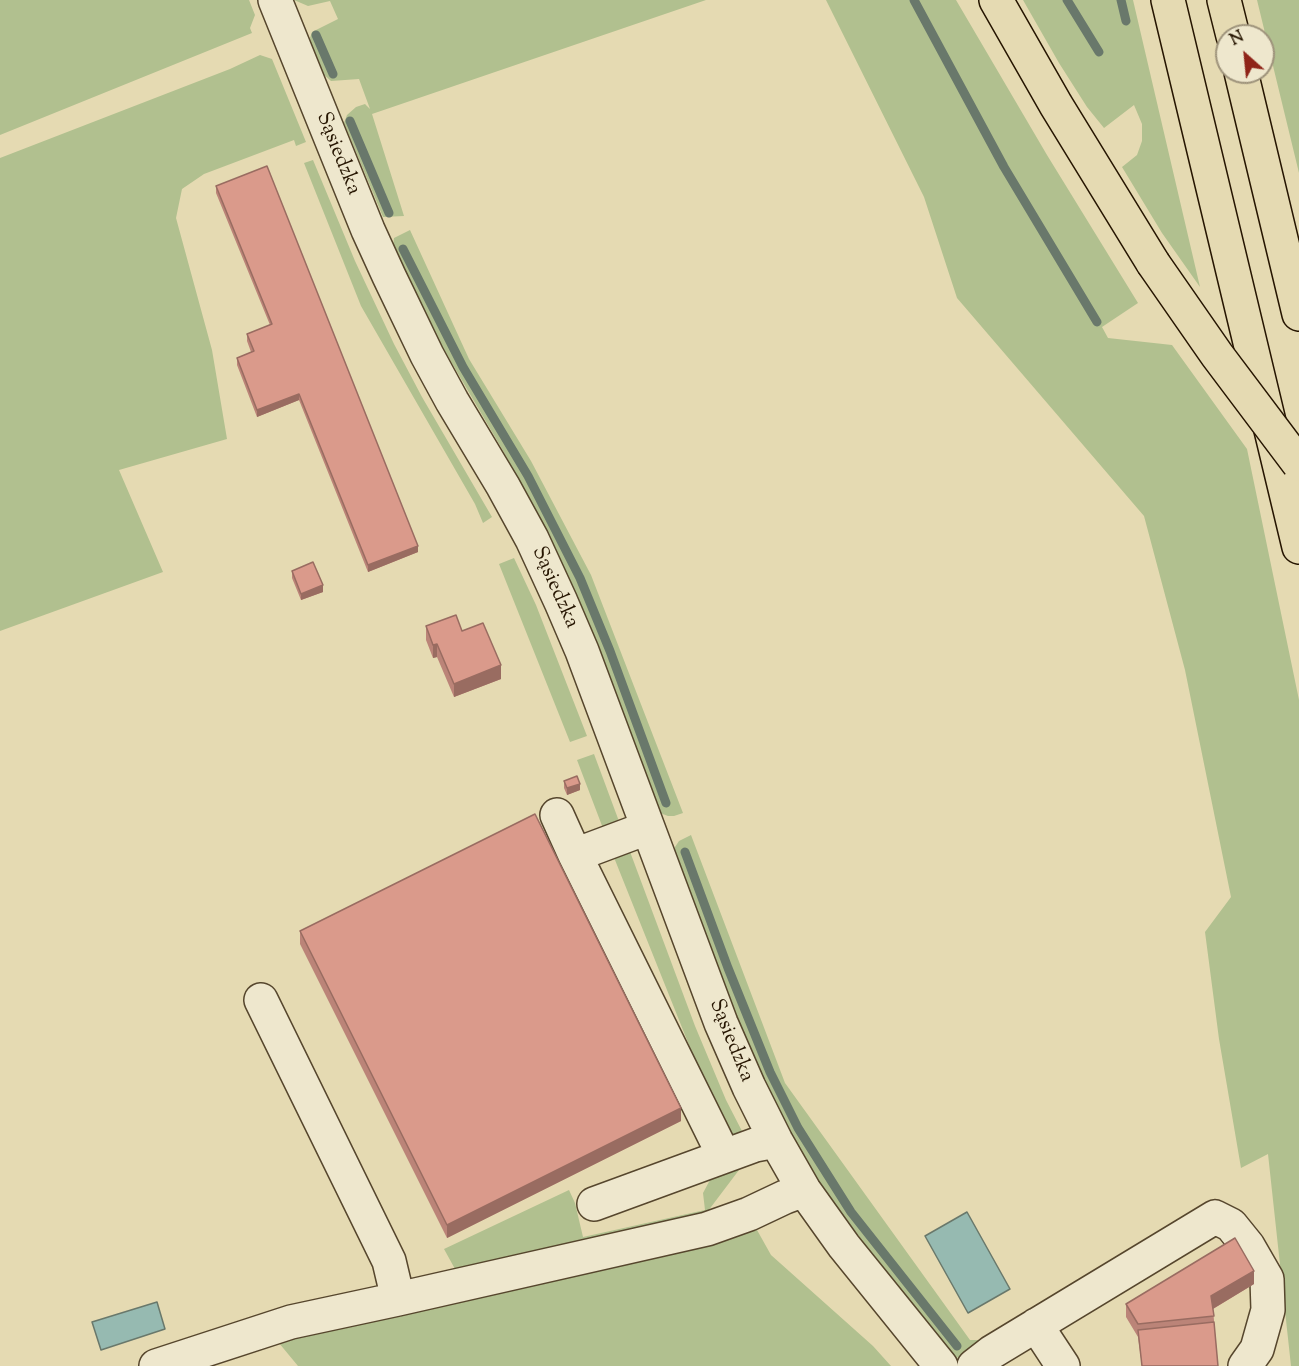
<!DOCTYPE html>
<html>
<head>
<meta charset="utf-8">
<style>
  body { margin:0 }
  #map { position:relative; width:1299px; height:1366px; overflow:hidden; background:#e5dab2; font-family:"Sorts Mill Goudy",serif }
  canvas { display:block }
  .north { position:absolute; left:1215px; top:24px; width:60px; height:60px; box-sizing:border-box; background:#eee7cd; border:2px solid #9e937b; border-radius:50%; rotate:333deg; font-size:16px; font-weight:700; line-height:24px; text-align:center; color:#261501 }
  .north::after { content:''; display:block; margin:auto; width:21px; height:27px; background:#8f2418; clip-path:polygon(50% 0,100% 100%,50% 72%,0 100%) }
</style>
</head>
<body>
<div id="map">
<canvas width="1299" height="1366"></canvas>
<div class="north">N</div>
</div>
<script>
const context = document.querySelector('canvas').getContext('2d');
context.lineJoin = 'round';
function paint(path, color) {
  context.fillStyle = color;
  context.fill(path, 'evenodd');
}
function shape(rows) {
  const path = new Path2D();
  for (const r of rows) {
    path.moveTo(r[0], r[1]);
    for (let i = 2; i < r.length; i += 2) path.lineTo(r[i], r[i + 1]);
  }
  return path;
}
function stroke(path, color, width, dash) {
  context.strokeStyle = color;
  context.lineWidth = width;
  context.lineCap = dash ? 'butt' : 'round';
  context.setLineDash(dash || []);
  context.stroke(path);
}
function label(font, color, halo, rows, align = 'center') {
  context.font = font + ' "Sorts Mill Goudy",serif';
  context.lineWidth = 6;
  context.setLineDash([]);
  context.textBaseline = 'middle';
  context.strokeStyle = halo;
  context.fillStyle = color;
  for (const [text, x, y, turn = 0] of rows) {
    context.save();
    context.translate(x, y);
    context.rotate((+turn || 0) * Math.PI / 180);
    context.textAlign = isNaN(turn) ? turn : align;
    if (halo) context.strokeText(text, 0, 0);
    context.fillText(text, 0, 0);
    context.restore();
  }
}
paint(shape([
  [0,0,249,0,255,15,250,28,252,33,0,135],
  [294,0,706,0,372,114,404,216,383,217,344,123,347,115,356,107,365,104,370,109,359,79,331,81,323,74,313,53,310,38,312,32,338,19,330,1,308,6],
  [826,0,956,0,1047,155,1138,303,1102,327,1108,338,1172,345,1247,449,1299,700,1299,1366,1291,1366,1268,1154,1241,1168,1219,1039,1205,932,1231,897,1185,670,1144,516,957,298,924,197],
  [1023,0,1133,0,1200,287,1162,233,1122,167,1137,155,1142,141,1142,124,1134,105,1104,128,1087,107,1059,63],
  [1257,0,1299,0,1299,173],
  [260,55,272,59,306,142,296,146,294,140,204,174,182,189,176,218,212,350,227,439,119,470,163,572,0,631,0,158,230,69],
  [313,160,355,261,394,344,422,397,492,517,483,523,475,504,361,306,304,163],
  [410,230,469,359,531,461,591,575,683,813,674,816,668,816,660,813,654,805,571,583,547,532,502,449,436,336,393,246,394,238],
  [514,558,536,605,587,736,570,742,499,564],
  [594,754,620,824,604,831,577,760],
  [691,835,785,1083,970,1340,982,1340,963,1357,953,1358,901,1292,823,1189,773,1103,742,1035,674,856,675,847,679,841],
  [629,849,695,1026,726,1100,744,1135,729,1145,613,855],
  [737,1165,739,1170,708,1211,455,1269,444,1249,569,1190,575,1203,583,1237,705,1210,703,1193,710,1180],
  [757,1230,771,1255,873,1346,891,1366,298,1366,274,1337]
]), '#b1c08f');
const water = shape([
  [967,1212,1010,1289,968,1313,925,1236,967,1212],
  [157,1302,165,1329,101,1350,92,1322,157,1302]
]);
paint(water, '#96bab1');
stroke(water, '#69786b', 1.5);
stroke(shape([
  [914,0,1004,167,1097,322],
  [1067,0,1099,52],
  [1121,0,1126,21],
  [316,35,333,74],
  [350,121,389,213],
  [403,249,463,367,528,476,580,578,610,651,666,803],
  [685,852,728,968,770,1072,798,1128,851,1212,957,1346]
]), '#69786b', 9);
const minor = shape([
  [275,0,368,230,389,276,427,355,452,401,503,486,532,539,561,602,582,651,721,1023,749,1087,776,1141,804,1190,844,1246,941,1366],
  [557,815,575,855,724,1156],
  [575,855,647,828],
  [261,1000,389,1261,398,1299],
  [594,1204,755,1145,776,1141],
  [1036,1325,1063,1366],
  [156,1366,291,1322,398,1299,707,1229,749,1214,785,1197,804,1190],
  [974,1366,992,1352,1215,1217,1231,1225,1248,1246,1267,1279,1268,1310,1257,1349,1245,1366]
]);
const highway = shape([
  [996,0,1056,105,1153,263],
  [1168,0,1299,547],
  [1224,0,1233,36],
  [1241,72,1299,314]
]);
stroke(minor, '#56462d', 36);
stroke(highway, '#261501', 36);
stroke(minor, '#eee7cd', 33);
stroke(highway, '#e5dab2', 33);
const highwayBridge = shape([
  [1153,263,1217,355,1299,464]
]);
stroke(highwayBridge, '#261501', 36, []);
stroke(highwayBridge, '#e5dab2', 33);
paint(shape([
  [216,186,418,552,368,572,299,400,257,417,237,365,237,358,251,352,247,341,247,334,270,325,216,193],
  [292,571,323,592,301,600,292,578],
  [426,626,462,631,501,679,454,697,437,657,433,658,426,640],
  [564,781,580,790,567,795,564,788],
  [300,931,681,1121,447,1238,300,944],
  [1254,1284,1213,1309,1218,1366,1142,1366,1138,1337,1126,1317,1126,1304]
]), '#bb8478');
paint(shape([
  [299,394,299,400,257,417,257,410],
  [418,546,418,552,368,572,368,565],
  [323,585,323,592,301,600,301,594],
  [437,644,437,657,433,658,433,645],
  [501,665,501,679,454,697,454,684],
  [580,784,580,790,567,795,567,788],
  [681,1108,681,1121,447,1238,447,1225],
  [1254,1271,1254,1284,1211,1310,1211,1296]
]), '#996c61');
const building = shape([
  [267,166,418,546,368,565,299,394,257,410,237,358,254,351,247,334,272,324,216,186,267,166],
  [313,562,323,585,301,594,292,571,313,562],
  [456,615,462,631,483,623,501,665,454,684,437,644,433,645,426,626,456,615],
  [577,776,580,784,567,788,564,781,577,776],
  [535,814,681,1108,447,1225,300,931,535,814],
  [1235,1238,1254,1271,1211,1296,1214,1316,1138,1324,1126,1304,1235,1238],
  [1214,1322,1218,1366,1142,1366,1138,1330,1214,1322]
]);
paint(building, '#da9a8b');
stroke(building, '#996c61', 1.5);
label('21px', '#261501', '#eee7cd', [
  ["Sąsiedzka",337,154,68],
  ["Sąsiedzka",554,588,66],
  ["Sąsiedzka",730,1041,68]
]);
</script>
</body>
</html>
